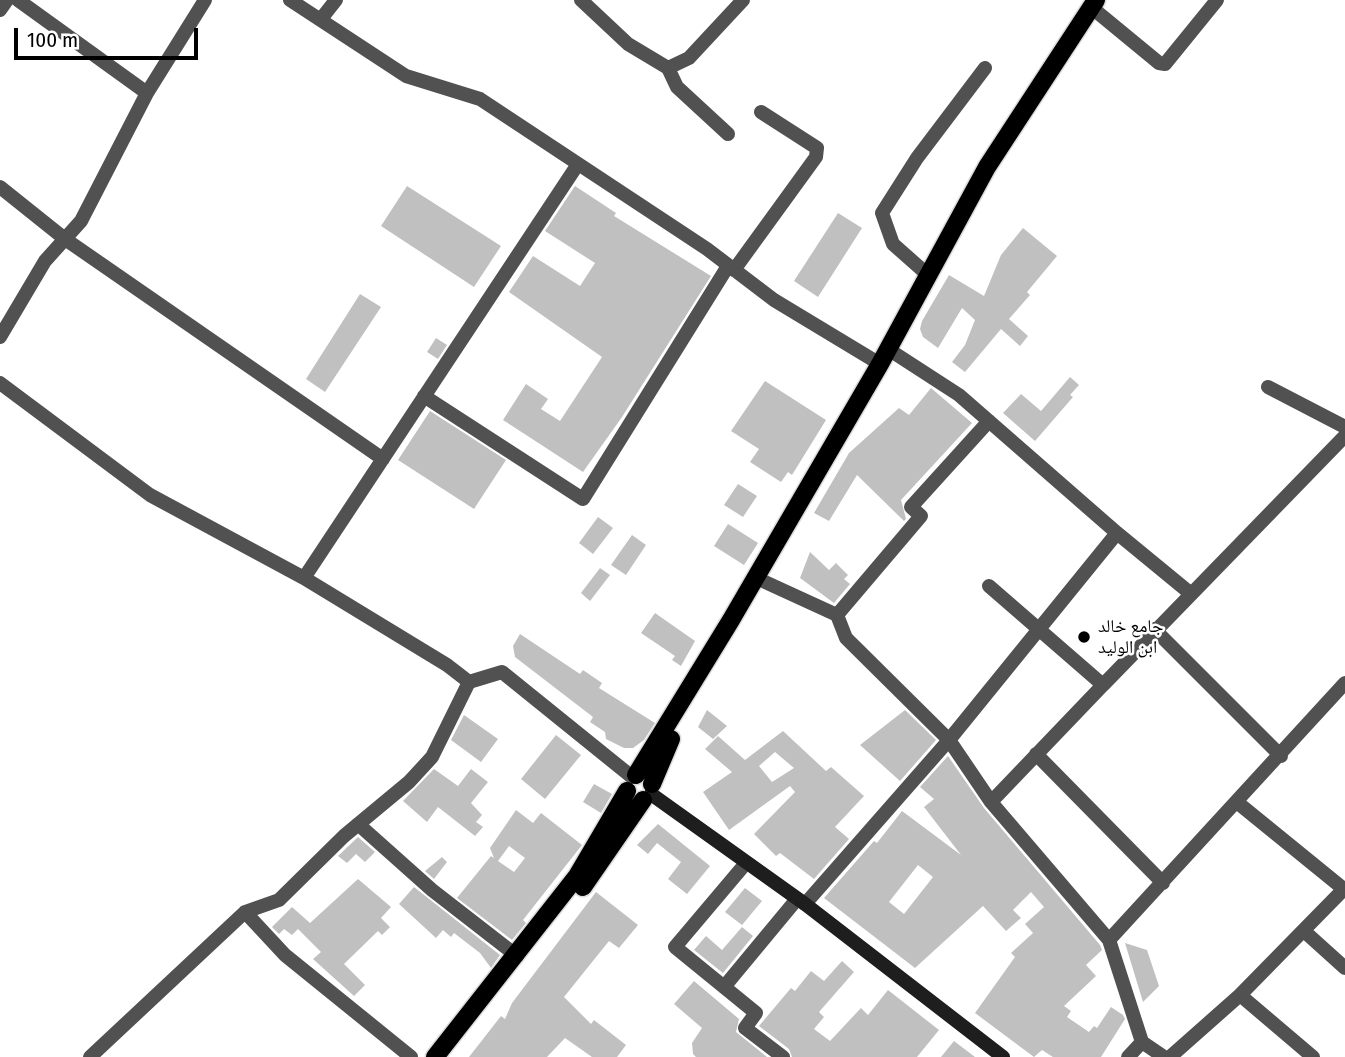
<!DOCTYPE html>
<html>
<head>
<meta charset="utf-8">
<style>
  body { margin:0 }
  #map { position:relative; width:1345px; height:1057px; overflow:hidden; background:#fff; font-family:"Fira Sans Condensed",sans-serif }
  canvas { display:block }
  .scale { position:absolute; left:14px; top:28px; width:184px; height:32px; box-sizing:border-box; border:4px solid #000; border-top:0; padding-left:9px; font-size:21px; line-height:24px; white-space:nowrap; color:#000; -webkit-text-stroke:5px #fff; paint-order:stroke }
</style>
</head>
<body>
<div id="map">
<canvas width="1345" height="1057"></canvas>
<div class="scale">100 m</div>
</div>
<script>
const context = document.querySelector('canvas').getContext('2d');
context.lineJoin = 'round';
function paint(path, color) {
  context.fillStyle = color;
  context.fill(path, 'evenodd');
}
function shape(rows) {
  const path = new Path2D();
  for (const r of rows) {
    path.moveTo(r[0], r[1]);
    for (let i = 2; i < r.length; i += 2) path.lineTo(r[i], r[i + 1]);
  }
  return path;
}
function stroke(path, color, width, dash) {
  context.strokeStyle = color;
  context.lineWidth = width;
  context.lineCap = dash ? 'butt' : 'round';
  context.setLineDash(dash || []);
  context.stroke(path);
}
function label(font, color, halo, rows, align = 'center') {
  context.font = font + ' "Fira Sans Condensed","Noto Naskh Arabic",sans-serif';
  context.lineWidth = 5;
  context.setLineDash([]);
  context.textBaseline = 'middle';
  context.strokeStyle = halo;
  context.fillStyle = color;
  for (const [text, x, y, turn = 0] of rows) {
    context.save();
    context.translate(x, y);
    context.rotate((+turn || 0) * Math.PI / 180);
    context.textAlign = isNaN(turn) ? turn : align;
    if (halo) context.strokeText(text, 0, 0);
    context.fillText(text, 0, 0);
    context.restore();
  }
}
paint(shape([
  [407,186,501,246,474,287,381,226],
  [575,186,616,213,614,216,711,276,622,417,583,472,503,420,526,384,548,399,541,409,560,421,602,357,509,292,533,256,580,286,595,263,545,231],
  [838,213,862,228,818,297,794,281],
  [1023,228,1057,256,1027,292,1030,295,1009,319,1028,336,1020,346,1001,329,965,372,952,362,965,345,975,320,962,308,938,348,923,337,920,329,922,321,949,275,984,296,1001,255],
  [360,294,381,307,325,392,306,379],
  [436,338,447,345,438,359,427,352],
  [1070,377,1079,385,1070,395,1073,397,1035,441,1003,413,1021,394,1041,411],
  [765,381,826,420,792,475,788,472,781,482,750,462,759,449,731,431],
  [931,388,972,423,901,500,906,519,904,521,857,475,829,521,814,513,849,453,899,408,909,415],
  [430,411,506,460,474,509,398,460],
  [738,484,757,496,743,517,724,505],
  [598,517,613,528,593,554,579,543],
  [728,524,758,543,744,565,714,546],
  [632,535,646,545,626,575,611,565],
  [810,552,829,570,836,563,848,575,844,579,850,584,834,603,800,578],
  [600,568,610,575,590,601,581,593],
  [655,613,695,641,681,666,672,660,675,656,641,633],
  [520,634,580,674,583,670,602,683,599,688,655,723,644,740,633,748,624,748,606,739,605,732,590,722,593,717,515,657,513,646],
  [707,710,727,726,713,739,698,727],
  [905,710,936,740,900,781,860,745],
  [464,715,498,739,481,762,451,740],
  [783,731,826,771,831,767,864,796,835,827,849,839,814,879,780,853,776,856,754,834,795,792,790,786,729,830,703,792,732,772,705,749,718,736,745,760],
  [775,752,794,768,772,782,759,766],
  [556,735,581,755,545,799,521,779],
  [948,756,984,808,1100,945,1102,950,1086,965,1096,976,1064,1006,1071,1011,1067,1017,1089,1032,1094,1026,1097,1028,1111,1007,1123,1015,1125,1019,1101,1057,1053,1057,1042,1050,1034,1057,975,1013,1015,957,1011,953,1033,933,1025,924,1044,907,1031,892,1013,910,1021,918,1006,931,983,906,915,968,824,898,874,841,877,843,902,811,961,855,924,807,934,799,920,787],
  [918,865,933,877,904,914,889,902],
  [434,769,458,786,471,769,488,782,471,803,482,815,476,822,483,827,475,836,438,807,427,822,403,801],
  [594,784,612,794,601,813,583,802],
  [516,810,533,823,541,813,582,845,523,920,526,923,512,940,457,898,491,856,494,858,490,848],
  [509,846,525,858,514,872,498,861],
  [658,824,710,866,687,894,668,879,681,862,657,843,648,854,637,845],
  [358,837,375,852,365,862,356,854,347,863,338,856],
  [442,857,447,862,434,879,425,871],
  [358,879,391,907,381,918,390,927,382,935,378,931,344,964,365,985,354,996,313,959,321,952,298,929,292,935,284,929,279,934,272,927,292,907,310,923],
  [414,887,500,955,491,968,480,953,454,933,451,937,443,930,436,938,399,904],
  [745,888,762,901,742,925,725,912],
  [596,892,638,925,619,948,609,941,564,997,591,1024,594,1020,626,1045,617,1057,592,1057,565,1038,547,1057,469,1057,501,1016,505,1019,512,1003],
  [742,927,753,936,723,973,694,950,706,936,722,950],
  [1125,943,1147,950,1159,986,1143,1002],
  [842,961,854,972,819,1012,824,1017,814,1029,830,1041,861,1008,868,1015,888,990,939,1030,917,1057,792,1057,789,1049,759,1026,791,988,795,991,811,971,824,981],
  [694,981,739,1019,736,1032,767,1057,696,1057,693,1054,692,1043,702,1028,674,1004],
  [954,1041,975,1057,941,1057]
]), '#c0c0c0');
const primary = shape([
  [636,775,731,620,880,364,987,167,1096,0],
  [652,784,671,739],
  [583,887,643,800],
  [435,1057,577,876,627,791]
]);
stroke(primary, '#dbdbdb', 21);
stroke(shape([
  [18,0,147,93],
  [290,0,406,76,480,99,707,249,774,300,880,364],
  [581,0,628,44,668,68,689,58,743,0],
  [1091,7,1159,63,1165,64,1217,0],
  [0,10,7,0],
  [321,19,336,0],
  [668,68,677,87,728,134],
  [0,187,65,239,383,459],
  [734,270,816,157,817,148,761,112],
  [928,275,893,244,882,213,917,158,985,68],
  [0,337,45,261,81,221,147,93,205,0],
  [888,349,959,395,1117,533,1190,593],
  [0,383,150,495,304,578,447,665,469,682,432,757,409,782,344,836,279,900,245,912,90,1057],
  [1268,387,1345,427],
  [424,396,583,499,728,266],
  [304,578,578,164],
  [765,582,837,615,921,516,911,507,989,421],
  [989,586,1103,685,1345,436],
  [837,615,846,638,949,740,991,802,1109,940,1142,1042,1164,1057],
  [1154,629,1281,756],
  [469,682,502,672,632,777],
  [1036,754,1163,883],
  [991,802,1103,685],
  [1238,803,1345,890],
  [358,824,432,890,517,956],
  [746,863,675,947,756,1013,745,1028,783,1057],
  [805,904,949,740,1117,533],
  [245,912,285,955,411,1057],
  [1304,931,1345,968],
  [1109,940,1345,683],
  [724,987,797,899],
  [1240,995,1344,889],
  [1128,1057,1142,1042],
  [1170,1057,1240,995,1313,1057]
]), '#515151', 14);
stroke(shape([
  [651,794,805,904,1003,1057]
]), '#1e1e1e', 14);
stroke(primary, '#000', 18);
for (const [x, y, r, color] of [
  [1084,637,7,"#000"]
]) {
  const dot = new Path2D();
  dot.arc(x, y, r, 0, 2 * Math.PI);
  context.fillStyle = color;
  context.fill(dot);
  stroke(dot, '#fff', 2.5);
}
label('18px', '#000', '#fff', [
  ["جامع خالد",1098,627],
  ["ابن الوليد",1098,648]
], 'left');
</script>
</body>
</html>
